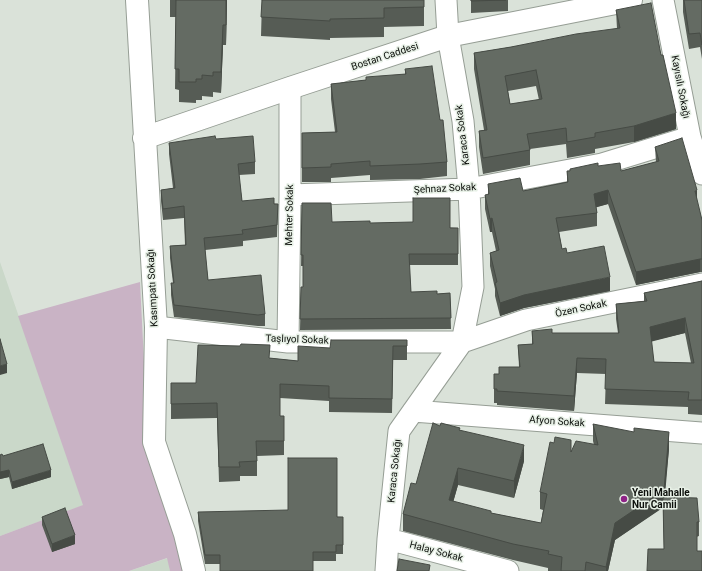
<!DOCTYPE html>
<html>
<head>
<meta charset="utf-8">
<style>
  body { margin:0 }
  canvas { display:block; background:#dae2d9 }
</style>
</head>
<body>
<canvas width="702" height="571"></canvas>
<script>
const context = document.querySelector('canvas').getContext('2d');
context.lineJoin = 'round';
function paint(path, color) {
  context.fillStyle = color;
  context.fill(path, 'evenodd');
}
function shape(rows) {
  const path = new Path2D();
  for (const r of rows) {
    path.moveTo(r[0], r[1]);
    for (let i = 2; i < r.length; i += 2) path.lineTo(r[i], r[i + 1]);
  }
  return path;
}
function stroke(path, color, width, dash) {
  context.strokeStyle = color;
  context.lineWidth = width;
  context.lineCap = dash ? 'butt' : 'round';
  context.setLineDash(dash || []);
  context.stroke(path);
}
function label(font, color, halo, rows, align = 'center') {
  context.font = font + ' Roboto,sans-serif';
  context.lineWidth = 3;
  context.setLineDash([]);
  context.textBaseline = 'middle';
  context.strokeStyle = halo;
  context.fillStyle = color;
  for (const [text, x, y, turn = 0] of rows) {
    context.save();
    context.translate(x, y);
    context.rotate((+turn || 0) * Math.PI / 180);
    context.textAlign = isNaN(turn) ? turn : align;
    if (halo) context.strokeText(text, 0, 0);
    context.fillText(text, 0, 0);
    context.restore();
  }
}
paint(shape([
  [0,262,84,505,0,536],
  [168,558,170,571,129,571]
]), '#cad8c9');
paint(shape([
  [140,282,148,442,189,571,170,571,167,558,129,571,0,571,0,536,83,505,18,316]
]), '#c9b3c5');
const minor = shape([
  [663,0,690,137,702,174],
  [290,195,469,189,602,164,690,137],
  [156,327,288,342,462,342,526,320,702,284],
  [288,342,290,195,290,88],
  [413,411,702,433],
  [388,539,508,571],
  [386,571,388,539,399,431,462,342,473,287,469,189,463,121,448,36,446,0]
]);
const tertiary = shape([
  [137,0,156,327,154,442,185,534,194,571],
  [144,138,290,88,448,36,631,0]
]);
stroke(minor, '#969e95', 23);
stroke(tertiary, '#969e95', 24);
stroke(minor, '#fff', 21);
stroke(tertiary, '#fff', 22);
paint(shape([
  [170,0,227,0,226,45,223,45,221,93,213,92,213,97,202,96,202,100,196,100,196,103,179,102,179,90,175,89,176,17,170,17],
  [262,0,424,7,424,26,384,27,384,37,330,38,330,40,261,36],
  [471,0,508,0,508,11,471,13],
  [683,0,702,0,702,59,700,47,689,49,683,12],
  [616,10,661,55,676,129,634,142,595,149,595,153,567,158,566,144,530,149,530,165,483,174,479,147,479,131,484,130,474,69,474,53,511,47,617,29],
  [536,86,539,100,510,104,508,91],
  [405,69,440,120,447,162,447,176,420,179,370,180,370,175,331,178,331,182,302,182,302,133,335,132,331,99,331,84,366,80,405,74],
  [216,139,255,162,255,174,239,175,242,201,278,204,277,237,243,241,243,246,205,250,208,280,265,314,265,326,258,326,174,317,171,295,171,283,173,283,170,258,170,246,185,245,184,218,163,220,161,201,161,190,173,188,169,154,169,143],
  [655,147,697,202,702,220,702,272,700,272,636,285,608,204,596,207,597,213,597,226,559,232,562,249,567,253,610,291,524,308,500,316,495,296,495,289,490,266,490,253,496,251,492,232,490,232,485,209,485,195,488,195,488,184,523,191,567,182,567,171,598,166,621,171,656,162],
  [302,203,332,222,370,223,458,228,458,265,409,265,411,292,437,294,450,293,451,329,300,330,301,287,303,287,303,266,301,266],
  [702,281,702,415,688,414,688,407,605,404,606,374,577,373,574,411,497,405,497,403,494,403,494,374,499,374,519,367,518,345,532,344,532,331,552,333,618,333,616,319,616,304,644,301,644,293],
  [685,333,691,363,654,362,651,341],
  [407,340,407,360,393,360,392,413,329,412,329,401,280,398,280,416,284,416,284,455,257,456,257,476,240,476,240,481,219,482,217,418,171,419,171,383,196,383,270,358,298,361,330,348],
  [593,424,669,449,664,497,699,522,699,536,664,549,663,507,615,540,608,571,548,571,548,568,513,560,403,531,403,514,416,484,440,426,460,430,524,461,514,498,458,485,453,502,491,513,541,523,543,510,540,509,540,492,571,451,594,445,593,441],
  [0,455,3,456,51,477,12,489,9,477,0,479],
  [198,512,343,517,343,554,336,554,336,561,313,561,220,564,205,564,198,521],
  [42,517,75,544,52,552,42,525]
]), '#565c55');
paint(shape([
  [226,0,227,0,226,45],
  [223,25,223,45,221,93,221,72],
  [676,113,676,129,634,142,634,126],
  [608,190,608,204,594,208,594,194],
  [697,190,697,204,695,191],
  [492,218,492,232,490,232,490,219],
  [700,259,700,272,636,285,636,272],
  [610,277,610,291,524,308,500,316,500,303,524,295],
  [685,318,685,333,650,342,650,327],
  [577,358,577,373,574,411,574,396],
  [7,364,7,373,0,375,0,366],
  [669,432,669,449,664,507,615,540,608,571,606,571,606,567,615,523],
  [524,445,524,461,514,498,514,481],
  [458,468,458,485,449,517,449,500],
  [9,470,9,477,0,479,0,472],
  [51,470,51,477,12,489,12,482],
  [75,535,75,544,52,552,52,544]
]), '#464b45');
const building = shape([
  [176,0,226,0,226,25,223,25,221,72,213,72,213,76,202,75,202,79,196,79,196,82,179,82,179,69,175,69,176,0],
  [262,0,424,0,424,7,384,8,384,18,330,19,330,21,261,17,262,0],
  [471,0,506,0,471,1,471,0],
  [684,0,702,0,702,45,700,33,689,34,684,0],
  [651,3,661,55,663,55,676,113,634,126,595,133,595,137,567,142,566,128,527,134,530,150,483,158,479,131,487,130,474,53,511,47,576,34,620,28,616,10,651,3],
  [536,70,542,99,510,104,505,76,536,70],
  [432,66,440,120,443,120,447,162,420,164,370,166,370,161,331,164,331,167,302,168,302,133,337,132,331,84,366,80,366,77,406,74,405,69,432,66],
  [215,136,216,139,253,136,255,162,238,164,242,201,274,198,274,204,278,204,277,225,242,230,243,234,204,238,208,280,261,275,265,314,258,315,174,305,171,283,174,283,170,246,186,245,184,206,163,209,161,190,175,188,169,143,215,136],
  [682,138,697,190,695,191,702,220,702,259,700,259,636,272,608,190,594,194,597,213,556,218,562,249,566,248,567,253,604,246,610,277,524,295,500,303,495,283,497,282,490,253,499,250,492,218,490,219,485,195,489,194,488,184,520,178,523,191,568,182,567,171,570,171,570,169,598,163,598,166,620,163,621,171,659,161,655,147,682,138],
  [413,198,450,198,450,228,458,228,458,254,409,254,411,292,437,291,437,294,450,293,451,318,300,319,301,287,303,287,303,255,301,255,302,203,331,203,332,222,370,221,370,223,413,222,413,198],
  [702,281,702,400,688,400,689,392,605,389,606,359,577,358,574,396,497,391,497,389,494,389,494,374,499,374,499,367,520,367,518,345,533,344,532,331,552,329,552,333,619,333,616,304,647,301,644,293,702,281],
  [685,318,694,363,654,362,650,327,685,318],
  [0,339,7,364,0,366,0,339],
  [331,340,407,340,407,346,393,346,392,399,329,398,329,386,280,384,280,416,284,416,284,441,256,441,257,461,239,462,240,467,219,467,217,403,171,404,171,383,196,383,198,345,240,346,241,344,270,345,269,358,298,361,298,346,330,348,331,340],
  [433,423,440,426,441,423,460,428,459,430,524,445,514,481,458,468,449,500,491,511,491,513,541,523,547,494,540,492,550,442,554,443,555,437,571,440,571,452,576,441,598,445,593,424,634,432,634,428,669,432,664,490,615,523,606,567,586,562,585,571,561,571,562,557,548,554,549,551,513,544,403,514,411,483,416,484,433,423],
  [43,444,51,470,12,482,9,470,0,472,0,455,2,454,3,456,43,444],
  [288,458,337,458,337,517,343,517,343,545,336,545,336,552,313,552,313,571,220,571,220,555,205,555,198,512,288,510,288,458],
  [663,497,697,498,699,522,697,522,697,551,702,551,702,571,647,571,648,549,664,549,663,497],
  [65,508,75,535,52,544,42,517,65,508],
  [399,559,430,565,429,571,397,571,399,559]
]);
paint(building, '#646b63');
stroke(building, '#464b45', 1);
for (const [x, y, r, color] of [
  [624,499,4,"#8f2387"]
]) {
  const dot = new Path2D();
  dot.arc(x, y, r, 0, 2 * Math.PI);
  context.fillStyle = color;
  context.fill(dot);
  stroke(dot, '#e7f0e6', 1.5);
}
label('10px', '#0d100c', '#e7f0e6', [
  ["Bostan Caddesi",385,57,-18],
  ["Kayısılı Sokağı",680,87,79],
  ["Karaca Sokak",463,135,-97],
  ["Şehnaz Sokak",445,189,-3],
  ["Mehter Sokak",290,215,-89],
  ["Kasımpatı Sokağı",153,288,-93],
  ["Özen Sokak",581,309,-12],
  ["Taşlıyol Sokak",297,340,2],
  ["Afyon Sokak",557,422,4],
  ["Karaca Sokağı",395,471,-84],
  ["Halay Sokak",436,552,15]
]);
label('bold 10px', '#0d100c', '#e7f0e6', [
  ["Yeni Mahalle",632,493],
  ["Nur Camii",632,505]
], 'left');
</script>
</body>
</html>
